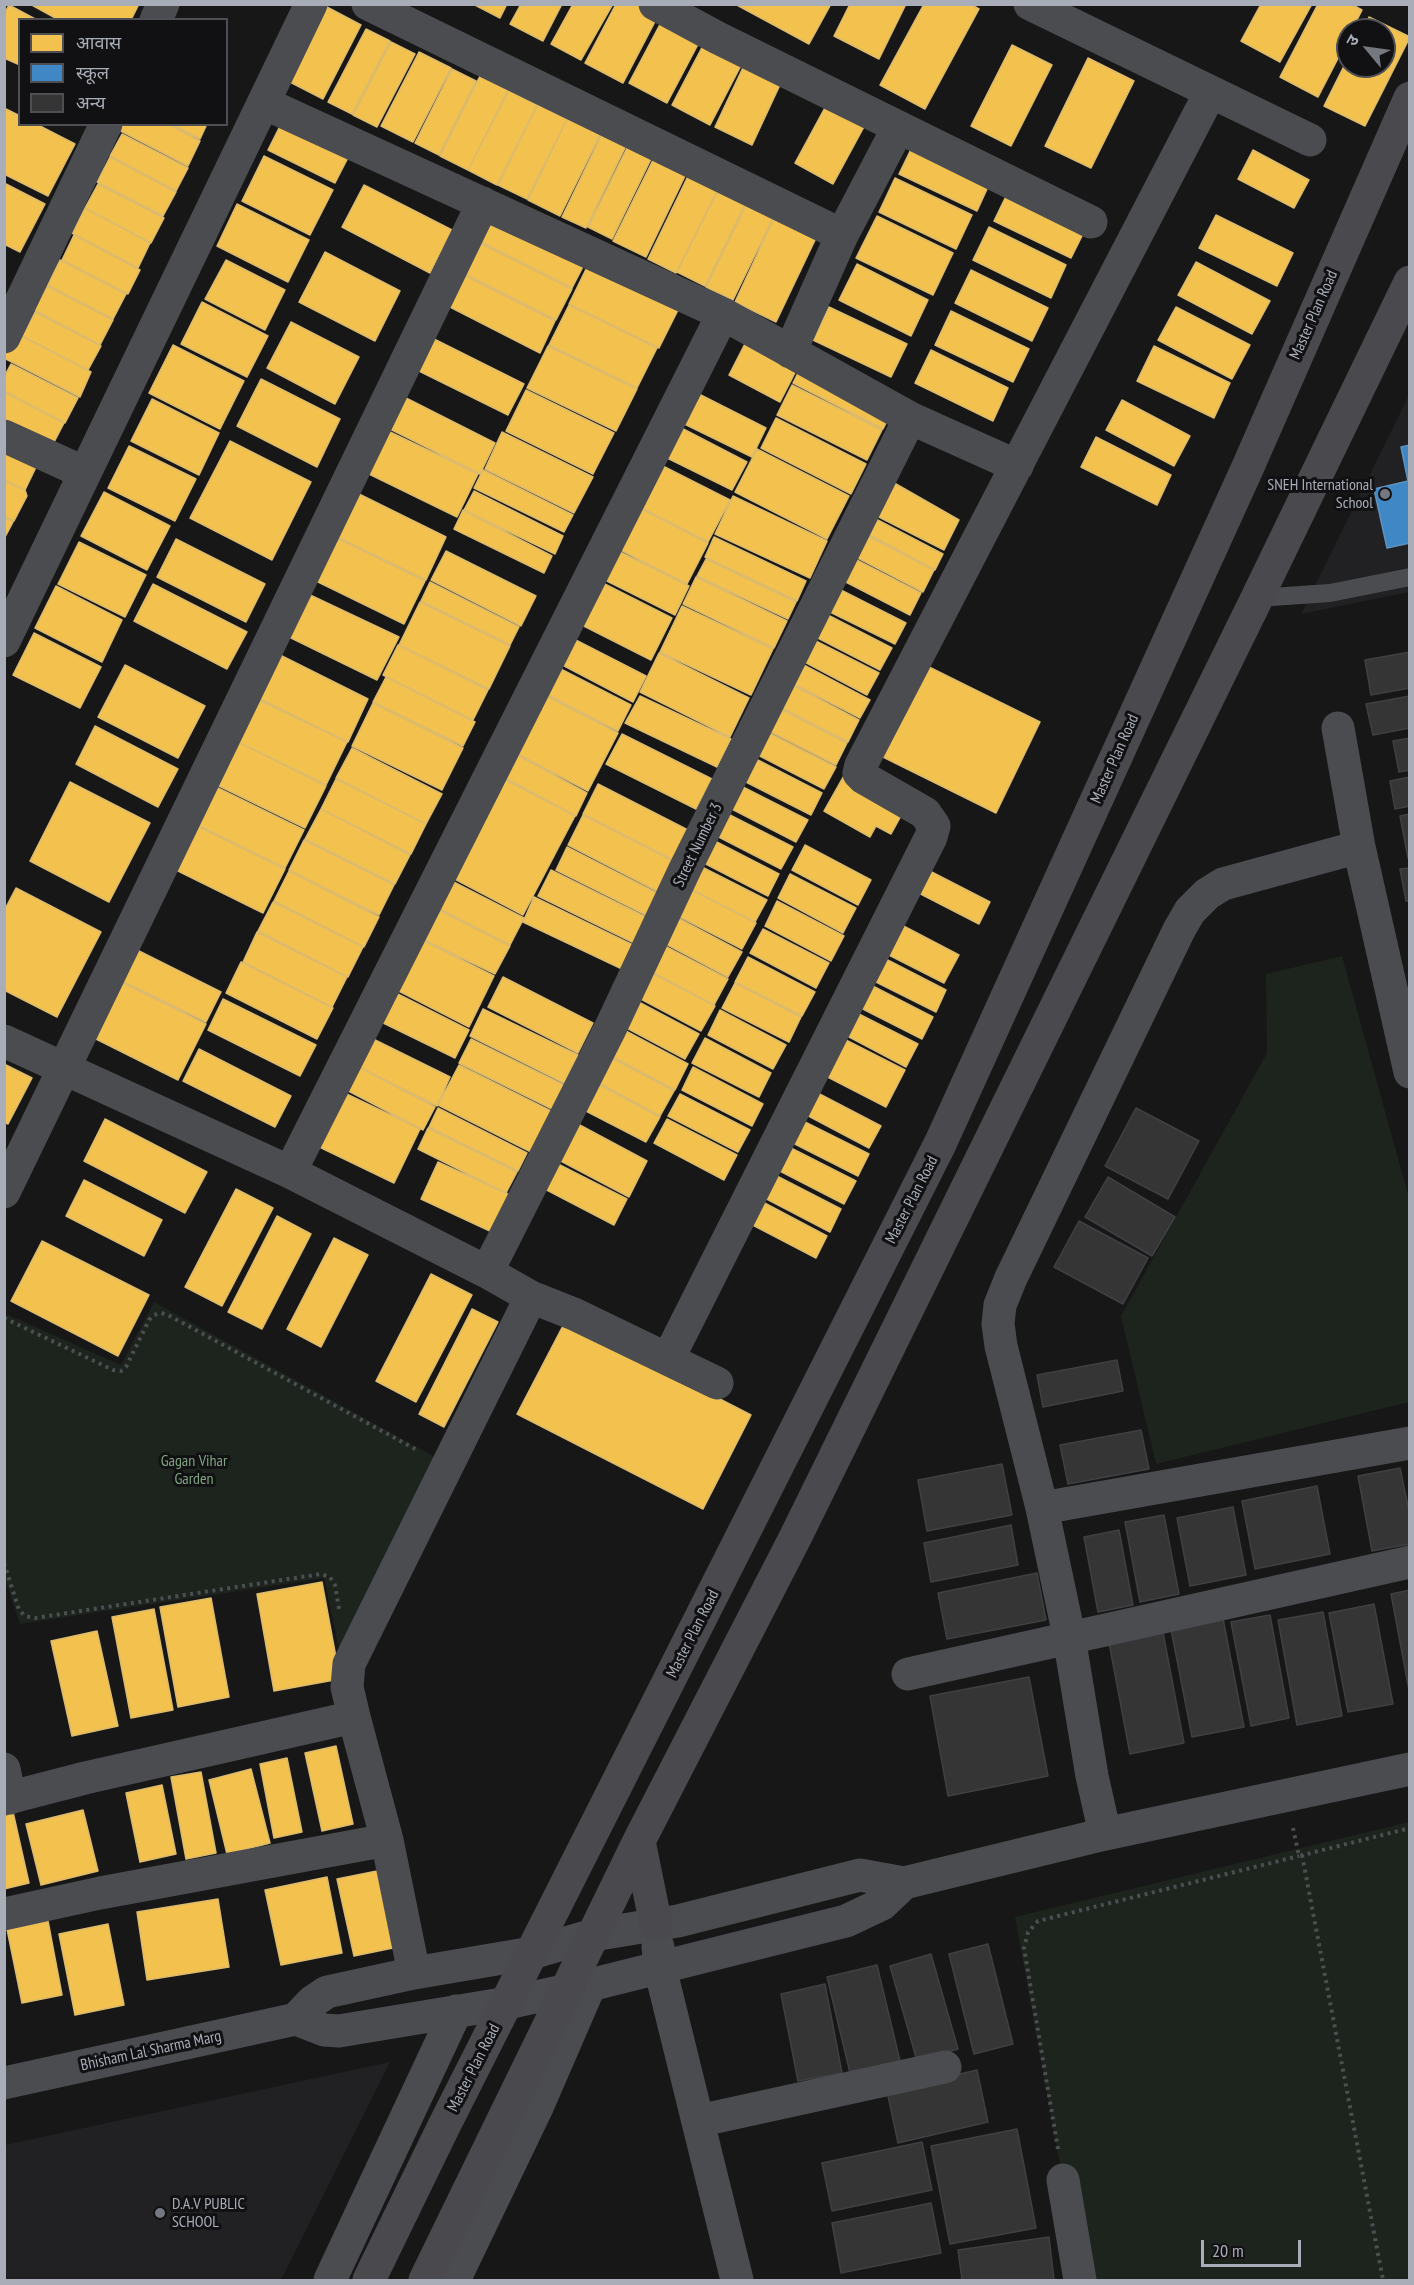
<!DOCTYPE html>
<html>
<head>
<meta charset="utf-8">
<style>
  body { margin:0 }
  #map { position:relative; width:1414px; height:2285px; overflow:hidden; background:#171717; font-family:"PT Sans Narrow","Noto Sans Devanagari",sans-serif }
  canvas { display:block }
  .frame { position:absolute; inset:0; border:6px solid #a8adb8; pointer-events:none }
  .legend { position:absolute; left:18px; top:18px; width:210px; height:108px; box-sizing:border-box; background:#111113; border:2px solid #4d4f55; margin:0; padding:8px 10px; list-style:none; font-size:18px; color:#a8adb8 }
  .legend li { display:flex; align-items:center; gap:12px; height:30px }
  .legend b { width:30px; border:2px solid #4d4f55 }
  .north { position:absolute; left:1336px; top:18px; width:60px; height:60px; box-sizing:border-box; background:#111113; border:2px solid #4d4f55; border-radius:50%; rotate:299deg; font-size:16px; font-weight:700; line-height:24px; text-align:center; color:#a8adb8 }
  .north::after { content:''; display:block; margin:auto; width:21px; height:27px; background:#757880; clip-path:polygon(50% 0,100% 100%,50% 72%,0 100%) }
  .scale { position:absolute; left:1201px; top:2240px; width:100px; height:27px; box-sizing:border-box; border:3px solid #a8adb8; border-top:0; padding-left:8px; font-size:18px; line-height:21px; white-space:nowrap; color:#a8adb8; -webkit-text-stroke:4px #111113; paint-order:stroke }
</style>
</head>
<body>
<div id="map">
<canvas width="1414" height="2285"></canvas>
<div class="frame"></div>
<ul class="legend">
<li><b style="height:16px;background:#f2c14e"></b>आवास</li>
<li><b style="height:16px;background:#3f88c5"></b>स्कूल</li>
<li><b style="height:16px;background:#353536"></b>अन्य</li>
</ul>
<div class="north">उ</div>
<div class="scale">20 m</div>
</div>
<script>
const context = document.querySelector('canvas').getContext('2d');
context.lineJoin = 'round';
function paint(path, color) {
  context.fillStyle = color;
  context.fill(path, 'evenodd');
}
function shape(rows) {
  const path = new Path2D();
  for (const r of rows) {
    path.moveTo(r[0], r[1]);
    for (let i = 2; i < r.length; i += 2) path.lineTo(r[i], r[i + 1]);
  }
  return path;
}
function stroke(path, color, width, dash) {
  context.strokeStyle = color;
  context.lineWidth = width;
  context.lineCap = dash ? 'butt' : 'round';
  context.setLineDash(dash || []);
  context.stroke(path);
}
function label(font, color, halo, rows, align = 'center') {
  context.font = font + ' "PT Sans Narrow",sans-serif';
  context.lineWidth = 6;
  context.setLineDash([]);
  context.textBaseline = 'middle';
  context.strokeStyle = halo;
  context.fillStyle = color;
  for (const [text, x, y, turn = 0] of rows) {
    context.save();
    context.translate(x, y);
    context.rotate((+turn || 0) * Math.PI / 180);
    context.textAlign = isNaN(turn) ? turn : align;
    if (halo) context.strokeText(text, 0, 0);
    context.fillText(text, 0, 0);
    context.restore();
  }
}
paint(shape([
  [1409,395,1409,592,1301,614],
  [390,2062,281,2280,5,2280,5,2145]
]), '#212123');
paint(shape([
  [1342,956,1409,1198,1409,1402,1156,1464,1121,1316,1267,1053,1266,974],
  [154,1302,435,1457,342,1663,324,1578,20,1624,4,1576,4,1313,121,1365],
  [1409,1822,1409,2280,1081,2280,1015,1917]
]), '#1d241e');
const homes = shape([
  [30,4,139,4,131,20,59,20,30,4],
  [473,4,507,4,500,18,473,4],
  [521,4,562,4,543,41,510,24,521,4],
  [573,4,613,4,581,60,551,44,573,4],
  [616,4,645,4,660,12,623,83,585,63,616,4],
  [735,4,831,4,809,44,735,4],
  [850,4,906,4,879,59,834,36,850,4],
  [924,4,970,4,979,9,925,109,880,85,924,4],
  [1261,4,1312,4,1280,62,1241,41,1261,4],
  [1318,4,1351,4,1362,10,1352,30,1348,30,1348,39,1318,97,1280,77,1318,4],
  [9,5,37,20,20,20,20,65,4,58,4,14,9,5],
  [325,6,361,25,323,99,286,80,325,6],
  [666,13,704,33,667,103,629,83,666,13],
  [1369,17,1410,37,1365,126,1324,106,1348,58,1348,66,1384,66,1384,30,1362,30,1369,17],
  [366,29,390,41,352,114,328,102,366,29],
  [709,34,747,54,710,125,672,105,709,34],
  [391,42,415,54,377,127,353,115,391,42],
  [1012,45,1052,65,1011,146,971,126,1012,45],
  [419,52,451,68,413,142,381,126,419,52],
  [748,57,785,74,752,145,715,127,748,57],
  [1088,58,1134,81,1091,168,1045,146,1088,58],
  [452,69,476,81,439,155,415,143,452,69],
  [480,76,508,90,468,170,440,156,480,76],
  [509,90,537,105,497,185,468,170,509,90],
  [834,91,872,112,833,184,795,163,834,91],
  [538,104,567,119,527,199,498,185,538,104],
  [4,108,20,116,20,124,36,124,75,144,48,196,4,174,4,108],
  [289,108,356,142,335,183,268,150,289,108],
  [568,117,601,133,560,216,528,200,568,117],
  [117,124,168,124,200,141,188,166,115,128,117,124],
  [171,124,207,124,200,139,171,124],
  [122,134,188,168,176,191,110,156,122,134],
  [602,134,626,146,586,228,562,217,602,134],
  [915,141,992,178,977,211,899,174,915,141],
  [628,146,652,157,612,239,588,227,628,146],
  [1253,150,1309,180,1294,208,1238,179,1253,150],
  [264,156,333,190,310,235,242,201,264,156],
  [110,157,176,192,163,216,97,182,110,157],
  [654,158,686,174,646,257,613,241,654,158],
  [689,174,718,189,676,273,648,259,689,174],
  [895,178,972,215,956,249,879,212,895,178],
  [4,183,45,204,20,252,4,244,4,183],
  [98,184,164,218,151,243,85,208,98,184],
  [364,185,452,230,430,273,342,227,364,185],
  [1010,188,1087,226,1071,258,994,221,1010,188],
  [718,190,746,203,705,286,677,272,718,190],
  [747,203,774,216,733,300,706,287,747,203],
  [237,204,309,240,288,282,217,246,237,204],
  [85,208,150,243,138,268,72,233,85,208],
  [497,211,588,257,572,288,481,242,497,211],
  [1216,215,1293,253,1277,286,1199,248,1216,215],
  [877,216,953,253,933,295,856,258,877,216],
  [774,218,816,238,776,322,735,302,774,218],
  [989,227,1066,265,1051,298,973,260,989,227],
  [74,235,140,270,128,294,62,260,74,235],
  [480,243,572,289,556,320,465,274,480,243],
  [325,252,400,291,375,341,299,302,325,252],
  [60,260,126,294,113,319,47,285,60,260],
  [226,260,285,290,265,330,205,299,226,260],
  [590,261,680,306,659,348,569,304,590,261],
  [1196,262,1270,301,1252,334,1178,295,1196,262],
  [857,264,928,300,911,336,839,300,857,264],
  [971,270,1048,308,1032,341,955,303,971,270],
  [464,275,555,321,540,353,448,306,464,275],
  [47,286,113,320,100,345,34,310,47,286],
  [202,302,268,336,247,377,181,344,202,302],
  [569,305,657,348,637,388,549,345,569,305],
  [829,307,907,344,891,377,813,340,829,307],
  [1176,307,1250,345,1232,379,1158,340,1176,307],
  [951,311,1029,349,1013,382,935,345,951,311],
  [35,312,101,346,88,370,22,336,35,312],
  [291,322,359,357,335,404,267,368,291,322],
  [14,332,91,372,80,397,4,358,4,349,14,332],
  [750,334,801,361,780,402,729,375,750,334],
  [432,338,524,384,508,415,417,370,432,338],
  [173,345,244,381,220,429,149,393,173,345],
  [548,346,637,389,616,431,527,388,548,346],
  [1154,346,1230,383,1214,418,1137,381,1154,346],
  [931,350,1008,388,993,421,915,383,931,350],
  [808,353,898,399,883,429,793,383,808,353],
  [11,364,78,398,65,423,4,391,4,377,11,364],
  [261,379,340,419,317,467,237,426,261,379],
  [792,385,882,430,867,460,777,415,792,385],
  [683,386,766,428,752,457,668,416,683,386],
  [526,390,614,433,593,474,506,431,526,390],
  [4,392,64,423,51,448,4,424,4,392],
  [404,397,495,443,480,474,388,428,404,397],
  [152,399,219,433,199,475,131,441,152,399],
  [1122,400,1190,436,1174,466,1106,430,1122,400],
  [776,418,866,464,851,494,761,448,776,418],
  [664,419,747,462,732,490,649,449,664,419],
  [388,431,478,474,457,517,367,473,388,431],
  [502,432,593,477,574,513,485,469,502,432],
  [1096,437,1171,475,1157,505,1081,467,1096,437],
  [230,441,311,482,272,560,190,518,230,441],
  [129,446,196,479,175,521,108,488,129,446],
  [4,447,38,463,25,490,4,480,4,447],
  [757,449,849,496,827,539,735,492,757,449],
  [645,457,730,500,708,542,624,499,645,457],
  [483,470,573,515,564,532,474,488,483,470],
  [889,480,959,520,944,550,873,514,889,480],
  [4,481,25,490,27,496,14,521,4,516,4,481],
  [474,491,563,536,555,554,464,510,474,491],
  [104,492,170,526,147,570,81,536,104,492],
  [357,493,446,537,426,580,335,536,357,493],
  [733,496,827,541,810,578,715,534,733,496],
  [624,500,708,543,687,584,603,541,624,500],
  [463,510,552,556,544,573,454,529,463,510],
  [4,517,13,522,4,539,4,517],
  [872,517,943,554,935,570,864,532,872,517],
  [864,534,934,570,923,592,852,555,864,534],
  [335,537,425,581,404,624,314,580,335,537],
  [714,537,806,581,797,601,705,557,714,537],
  [176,539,265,584,246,622,157,577,176,539],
  [79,542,146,575,125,617,58,584,79,542],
  [608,546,689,586,675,615,593,574,608,546],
  [446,551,536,596,521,626,431,580,446,551],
  [851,557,921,593,910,615,840,579,851,557],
  [706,559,796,602,788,619,697,576,706,559],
  [587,575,672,618,651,660,566,617,587,575],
  [696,577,787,621,774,648,683,604,696,577],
  [430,582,519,627,510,645,421,601,430,582],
  [153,584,247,632,227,669,134,621,153,584],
  [56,586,122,620,102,662,35,628,56,586],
  [835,587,906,623,895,644,824,609,835,587],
  [308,594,399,637,377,680,287,636,308,594],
  [420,602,510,646,489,689,399,645,420,602],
  [682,606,773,649,751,695,660,652,682,606],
  [822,612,892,648,880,670,810,634,822,612],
  [34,633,101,667,80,708,13,675,34,633],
  [564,634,646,676,633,702,551,659,564,634],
  [808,637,879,673,867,695,797,658,808,637],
  [398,645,488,690,473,720,383,675,398,645],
  [659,653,749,698,730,737,640,692,659,653],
  [278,654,368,699,348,742,258,698,278,654],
  [549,663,631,705,618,731,536,689,549,663],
  [800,663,870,700,860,718,790,682,800,663],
  [125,665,205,706,178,758,98,717,125,665],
  [927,666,1040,722,996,813,883,757,927,666],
  [386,677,475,722,463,746,373,702,386,677],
  [789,683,859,720,848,742,778,706,789,683],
  [539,692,618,733,588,791,508,749,539,692],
  [640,696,731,739,717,767,625,723,640,696],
  [257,699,347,742,326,785,236,741,257,699],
  [373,703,463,748,442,790,352,746,373,703],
  [777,707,847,743,836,765,765,729,777,707],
  [95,726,178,769,158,807,76,764,95,726],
  [765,731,836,767,824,789,754,753,765,731],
  [622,734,712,779,696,809,606,764,622,734],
  [236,741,326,786,305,828,215,784,236,741],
  [352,748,442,794,426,824,336,778,352,748],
  [508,750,587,793,576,816,496,773,508,750],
  [752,757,822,793,811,815,740,779,752,757],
  [846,772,907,805,891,834,876,826,870,837,824,811,846,772],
  [498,776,575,816,523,915,447,875,498,776],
  [336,779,426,824,411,854,321,809,336,779],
  [70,782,150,823,109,902,30,861,70,782],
  [598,784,688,830,673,860,583,814,598,784],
  [737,784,808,820,796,842,726,806,737,784],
  [214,786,304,830,285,868,195,824,214,786],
  [321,809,410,855,395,884,305,839,321,809],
  [722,811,793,847,781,869,711,833,722,811],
  [583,815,673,861,657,891,568,845,583,815],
  [195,825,285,869,263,913,174,869,195,825],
  [709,838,779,874,768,896,698,860,709,838],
  [304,840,394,885,379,915,289,870,304,840],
  [805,845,871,880,858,905,792,870,805,845],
  [567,847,657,893,646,915,556,870,567,847],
  [696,864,767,900,755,922,685,886,696,864],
  [920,866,990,902,979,924,909,888,920,866],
  [551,870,646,917,634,943,538,896,551,870],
  [289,871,379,917,364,947,274,901,289,871],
  [790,874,856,908,843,933,778,898,790,874],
  [442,876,524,918,510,945,428,903,442,876],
  [16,888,101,932,57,1017,4,990,4,911,16,888],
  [692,890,756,923,742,949,678,916,692,890],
  [534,897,633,945,622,969,523,922,534,897],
  [777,901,844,936,831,961,765,926,777,901],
  [273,902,363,947,348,977,258,931,273,902],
  [427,904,510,946,495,974,412,934,427,904],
  [678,918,742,952,728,977,664,943,678,918],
  [892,920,959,955,944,983,877,949,892,920],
  [763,929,829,963,816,988,750,953,763,929],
  [257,932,347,977,332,1007,243,962,257,932],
  [412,935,494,976,469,1027,387,985,412,935],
  [663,945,728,979,714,1005,650,971,663,945],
  [133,948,221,992,206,1022,118,979,133,948],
  [876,954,946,990,936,1012,864,976,876,954],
  [748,957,815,992,802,1016,735,982,748,957],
  [241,962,333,1008,317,1039,226,993,241,962],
  [650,972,715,1006,701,1031,637,997,650,972],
  [503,977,593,1023,578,1053,488,1007,503,977],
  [117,980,206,1024,178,1080,90,1036,117,980],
  [863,981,933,1017,922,1039,851,1003,863,981],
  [735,983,801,1017,789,1042,722,1008,735,983],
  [386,988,469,1030,455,1058,371,1017,386,988],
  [223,999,316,1045,300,1076,208,1030,223,999],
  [635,1000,699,1034,685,1059,621,1025,635,1000],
  [847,1008,918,1044,906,1067,836,1030,847,1008],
  [483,1009,578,1055,564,1083,470,1036,483,1009],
  [720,1010,786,1045,773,1069,708,1035,720,1010],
  [624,1030,688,1064,675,1090,611,1056,624,1030],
  [363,1034,450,1077,437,1106,349,1062,363,1034],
  [834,1034,905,1070,886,1107,816,1071,834,1034],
  [705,1038,771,1073,759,1097,692,1063,705,1038],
  [471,1039,564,1085,552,1109,459,1063,471,1039],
  [199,1049,291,1096,275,1127,183,1081,199,1049],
  [610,1057,674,1091,660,1116,597,1082,610,1057],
  [349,1062,435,1107,423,1130,337,1085,349,1062],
  [4,1064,32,1078,8,1124,4,1122,4,1064],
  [459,1065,551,1111,531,1152,438,1105,459,1065],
  [693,1067,763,1104,752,1126,682,1090,693,1067],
  [596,1083,660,1117,646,1142,582,1109,596,1083],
  [334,1088,420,1129,394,1183,309,1142,334,1088],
  [810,1089,881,1126,869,1148,799,1111,810,1089],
  [680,1094,750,1130,738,1152,668,1116,680,1094],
  [438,1108,527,1153,518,1171,429,1127,438,1108],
  [105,1119,207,1172,185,1213,84,1161,105,1119],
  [667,1119,737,1155,724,1180,654,1143,667,1119],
  [799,1119,869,1154,858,1176,787,1140,799,1119],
  [576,1123,647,1161,629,1197,557,1159,576,1123],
  [428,1128,517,1172,506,1193,418,1149,428,1128],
  [785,1145,856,1181,844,1204,774,1168,785,1145],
  [438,1162,510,1195,492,1232,421,1199,438,1162],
  [554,1162,627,1199,614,1225,541,1187,554,1162],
  [771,1173,841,1209,830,1232,759,1195,771,1173],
  [84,1180,162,1220,144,1256,66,1216,84,1180],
  [236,1189,273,1208,222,1306,185,1287,236,1189],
  [757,1199,827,1236,816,1258,745,1221,757,1199],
  [277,1216,311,1234,262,1329,228,1312,277,1216],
  [334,1238,368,1255,321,1347,287,1329,334,1238],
  [42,1241,149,1295,118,1356,11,1301,42,1241],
  [431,1274,472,1295,416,1402,376,1381,431,1274],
  [472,1309,498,1322,444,1427,419,1414,472,1309],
  [566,1320,751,1415,703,1509,517,1414,566,1320],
  [322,1582,340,1679,274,1691,257,1594,322,1582],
  [211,1598,229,1697,178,1707,160,1607,211,1598],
  [154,1609,173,1710,131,1718,112,1617,154,1609],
  [97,1631,118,1726,72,1736,51,1641,97,1631],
  [336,1746,353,1824,322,1831,305,1753,336,1746],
  [287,1758,302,1832,274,1838,260,1764,287,1758],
  [251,1769,270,1843,227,1854,209,1780,251,1769],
  [201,1772,216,1853,186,1859,171,1777,201,1772],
  [162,1785,176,1854,140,1862,126,1793,162,1785],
  [83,1810,98,1871,41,1885,26,1824,83,1810],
  [13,1812,29,1883,4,1889,4,1813,13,1812],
  [377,1871,393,1948,354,1956,337,1879,377,1871],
  [327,1877,342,1953,281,1965,265,1890,327,1877],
  [218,1899,229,1967,147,1980,137,1912,218,1899],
  [48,1921,62,1995,22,2003,7,1929,48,1921],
  [108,1924,124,2005,75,2015,59,1934,108,1924]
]);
paint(homes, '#f2c14e');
stroke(homes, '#dcbb6e', 1.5);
const schools = shape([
  [1410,445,1410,543,1387,548,1374,489,1408,481,1401,447,1410,445]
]);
paint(schools, '#3f88c5');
stroke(schools, '#5e93c1', 1.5);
const building = shape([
  [1410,652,1410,688,1371,695,1365,660,1410,652],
  [1410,696,1410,728,1373,735,1366,704,1410,696],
  [1410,738,1410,770,1399,772,1393,741,1410,738],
  [1410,777,1410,806,1395,809,1390,781,1410,777],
  [1410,814,1410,858,1408,858,1400,816,1410,814],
  [1410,868,1410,901,1406,901,1400,869,1410,868],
  [1136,1108,1199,1141,1168,1199,1105,1166,1136,1108],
  [1108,1177,1175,1217,1152,1256,1085,1217,1108,1177],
  [1079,1221,1148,1258,1123,1304,1054,1267,1079,1221],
  [1117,1360,1123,1391,1043,1407,1037,1375,1117,1360],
  [1141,1430,1149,1469,1068,1484,1060,1445,1141,1430],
  [1002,1464,1012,1515,927,1531,918,1480,1002,1464],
  [1400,1468,1410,1516,1410,1544,1372,1551,1358,1476,1400,1468],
  [1317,1486,1330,1554,1255,1569,1242,1501,1317,1486],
  [1233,1507,1246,1575,1190,1586,1177,1518,1233,1507],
  [1164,1515,1179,1594,1140,1602,1125,1522,1164,1515],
  [1011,1525,1018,1565,931,1582,924,1543,1011,1525],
  [1119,1530,1133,1605,1098,1612,1084,1537,1119,1530],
  [1037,1573,1046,1620,947,1639,938,1593,1037,1573],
  [1410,1590,1410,1690,1409,1690,1391,1594,1410,1590],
  [1374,1604,1393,1704,1348,1712,1329,1613,1374,1604],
  [1221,1608,1244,1727,1192,1737,1169,1619,1221,1608],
  [1323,1612,1342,1716,1297,1725,1278,1620,1323,1612],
  [1270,1615,1289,1718,1251,1726,1231,1622,1270,1615],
  [1161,1622,1184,1743,1130,1754,1107,1632,1161,1622],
  [1029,1677,1048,1776,948,1796,930,1696,1029,1677],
  [988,1944,1013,2044,974,2054,949,1954,988,1944],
  [931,1954,958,2049,917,2061,890,1966,931,1954],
  [877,1965,901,2065,851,2077,827,1977,877,1965],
  [825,1984,842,2073,798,2081,781,1994,825,1984],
  [977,2070,988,2122,898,2143,887,2091,977,2070],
  [1017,2129,1036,2228,950,2244,931,2146,1017,2129],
  [922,2142,932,2190,832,2211,822,2163,922,2142],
  [931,2203,941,2253,841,2273,832,2223,931,2203],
  [1049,2237,1054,2280,962,2280,958,2250,1049,2237]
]);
paint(building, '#353536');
stroke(building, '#3f4043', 1.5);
stroke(shape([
  [4,1318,113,1370,121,1371,126,1367,149,1320,154,1315,161,1313,168,1315,417,1450],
  [4,1563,19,1610,25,1616,35,1618,321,1574,330,1577,335,1585,339,1609],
  [1293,1828,1299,1856,1410,1828],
  [1302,1855,1383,2280],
  [1058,2149,1024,1948,1028,1932,1038,1921,1299,1856]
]), '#4d4e52', 4, [3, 4.5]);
stroke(shape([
  [1257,598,1330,593,1410,577]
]), '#4b4c50', 18);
stroke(shape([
  [368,4,842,235],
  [655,4,718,38,1091,222],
  [1030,4,1310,140],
  [156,20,163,4],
  [264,103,723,314,910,418,1017,466],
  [4,337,106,124],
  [790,352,842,235,898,128],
  [4,436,85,473],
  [4,641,311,4],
  [1338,728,1359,847],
  [4,1041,290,1172,487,1272,531,1297,574,1314,717,1383],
  [1410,1072,1359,847,1223,884,1207,894,1190,911,1179,930,1011,1278,1000,1305,998,1324,1001,1346,1042,1508,1410,1443],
  [290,1172,723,314],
  [4,1192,483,203],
  [487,1272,610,1029,685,869,910,418],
  [668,1359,931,837,934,826,925,813,864,778,859,773,861,765,1210,93],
  [1042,1508,1068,1631,1092,1776,1105,1834],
  [908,1674,1410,1562],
  [4,1769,10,1798],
  [4,1799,85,1778,354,1717],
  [4,1914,100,1893,387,1840],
  [414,1973,387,1840,354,1717,347,1687,349,1664,531,1297],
  [296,2019,324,2030,339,2031,508,2003],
  [4,2083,296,2019,312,2002,327,1992,414,1973,532,1953],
  [698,2121,945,2067],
  [1063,2180,1080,2280],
  [330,2280,456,2011],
  [454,2280,538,2105,590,1985]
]), '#4b4c50', 33);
stroke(shape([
  [658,1947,660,1968,737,2280],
  [532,1953,593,1935,678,1921,860,1875,904,1883,1105,1834,1410,1769],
  [508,2003,590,1985,846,1921,882,1904,904,1883]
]), '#4b4c50', 33);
stroke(shape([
  [639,1841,656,1925],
  [369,2280,443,2128,940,1144,1247,469,1410,98],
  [425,2280,639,1841,795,1538,1257,598,1410,282]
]), '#4a4a4e', 33);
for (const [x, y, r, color] of [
  [1385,494,6,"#757880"],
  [160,2213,6,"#757880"]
]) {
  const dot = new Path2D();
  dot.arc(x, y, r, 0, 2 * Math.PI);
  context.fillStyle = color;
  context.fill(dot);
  stroke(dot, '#111113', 2);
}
label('16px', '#a8adb8', '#111113', [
  ["Master Plan Road",1314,315,-66],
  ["Master Plan Road",1115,759,-66],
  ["Street Number 3",698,845,-64],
  ["Master Plan Road",912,1200,-63],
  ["Master Plan Road",693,1634,-63],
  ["Bhisham Lal Sharma Marg",151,2051,-12],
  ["Master Plan Road",474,2068,-63]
]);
label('16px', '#a8adb8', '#111113', [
  ["SNEH International",1373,485],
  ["School",1373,503],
  ["D.A.V PUBLIC",172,2204,"left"],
  ["SCHOOL",172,2222,"left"]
], 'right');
label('16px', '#7fa381', '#111113', [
  ["Gagan Vihar",194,1461],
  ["Garden",194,1479]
]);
</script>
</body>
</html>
